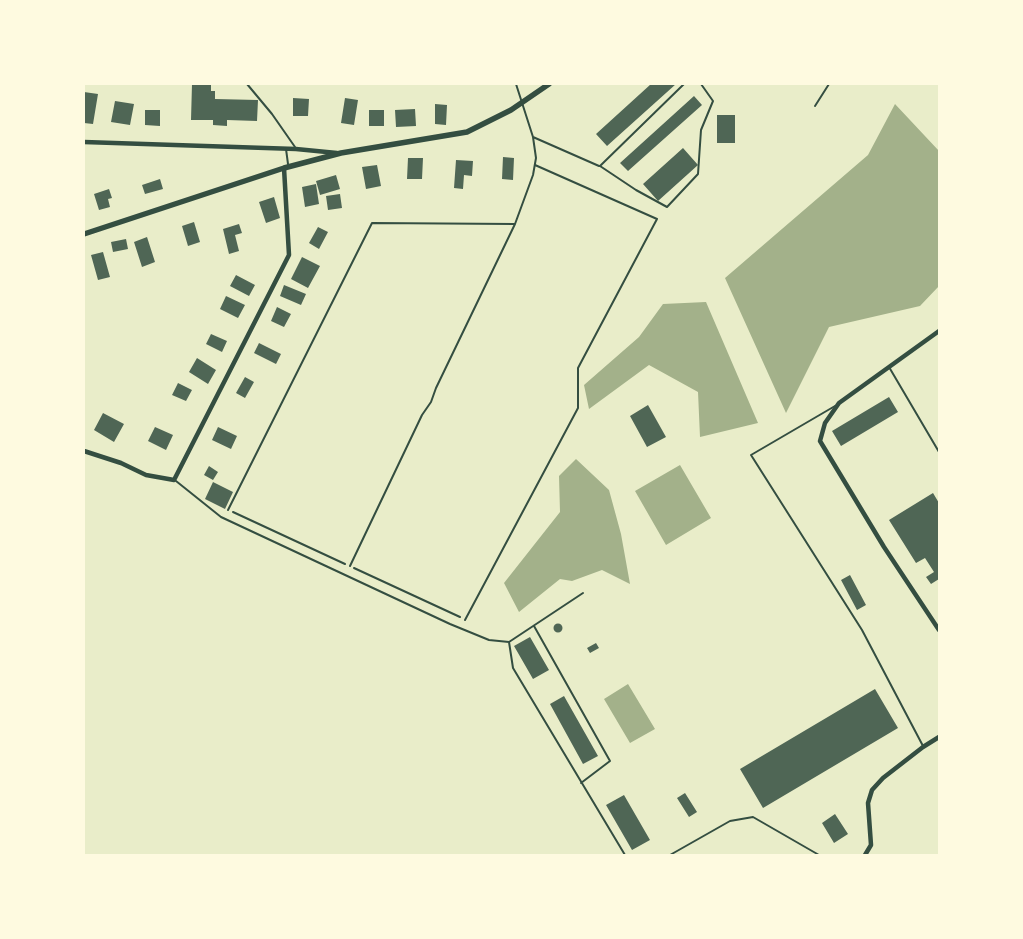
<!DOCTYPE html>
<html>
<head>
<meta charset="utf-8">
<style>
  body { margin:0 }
  #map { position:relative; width:1023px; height:939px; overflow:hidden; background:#e9edc9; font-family:"Nunito Sans",sans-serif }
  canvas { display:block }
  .frame { position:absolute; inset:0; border:85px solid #fefae0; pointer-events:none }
</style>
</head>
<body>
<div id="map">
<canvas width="1023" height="939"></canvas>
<div class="frame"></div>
</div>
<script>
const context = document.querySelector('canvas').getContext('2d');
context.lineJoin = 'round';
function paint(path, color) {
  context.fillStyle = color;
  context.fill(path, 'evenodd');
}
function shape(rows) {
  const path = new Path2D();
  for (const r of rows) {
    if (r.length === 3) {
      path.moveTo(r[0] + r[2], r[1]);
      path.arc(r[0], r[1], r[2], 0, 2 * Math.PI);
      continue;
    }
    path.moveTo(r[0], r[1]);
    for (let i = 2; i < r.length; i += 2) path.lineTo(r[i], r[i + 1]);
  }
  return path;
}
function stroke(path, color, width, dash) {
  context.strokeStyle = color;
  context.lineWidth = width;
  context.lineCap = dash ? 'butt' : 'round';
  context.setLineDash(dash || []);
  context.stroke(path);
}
paint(shape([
  [895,104,939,151,939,286,920,306,829,327,786,413,725,278,868,155],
  [706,302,758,423,700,437,698,392,649,365,589,409,584,385,639,337,663,304],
  [576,459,609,490,621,534,630,584,602,570,572,581,560,579,519,612,504,583,560,512,559,476],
  [680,465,711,518,666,545,635,491],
  [628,684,655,729,630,743,604,699]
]), '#a3b18a');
paint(shape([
  [192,84,211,84,211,91,215,91,215,99,258,100,257,121,227,120,227,126,213,125,213,120,191,120],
  [651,84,676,84,607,146,596,134],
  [84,92,98,94,93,124,84,123],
  [694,96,702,105,628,171,620,163],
  [293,98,309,99,308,116,293,116],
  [345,98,358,100,354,125,341,123],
  [115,101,134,104,130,125,111,122],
  [435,104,447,105,446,125,435,124],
  [415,109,416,126,396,127,395,110],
  [145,110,160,110,160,126,145,125],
  [369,110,384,110,384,126,369,126],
  [717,115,735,115,735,143,717,143],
  [683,148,698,165,658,201,643,184],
  [503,157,514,158,513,180,502,179],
  [408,158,423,158,422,179,407,179],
  [456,160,473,161,472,176,464,175,463,189,454,188],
  [377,165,381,186,366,189,362,167],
  [336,175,340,189,320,195,316,181],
  [160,179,163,189,145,194,142,185],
  [316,184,319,204,305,207,302,187],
  [109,189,112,198,108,199,110,207,99,210,94,194],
  [340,194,342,208,328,210,326,196],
  [274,197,280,218,266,223,259,202],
  [194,222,200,242,188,246,182,226],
  [239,224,242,233,235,235,239,251,229,254,223,229],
  [318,227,328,232,319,249,309,243],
  [147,237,155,262,142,267,134,242],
  [126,239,128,249,113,252,111,242],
  [103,252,110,277,98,280,91,255],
  [302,257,320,266,308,288,291,279],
  [236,275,255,285,249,296,230,286],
  [284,285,306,294,301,305,280,296],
  [226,296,245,305,238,318,220,309],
  [277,307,291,314,284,327,271,321],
  [211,334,227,341,222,352,206,344],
  [259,343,281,354,276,364,254,353],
  [197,358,216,370,208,384,189,372],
  [245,377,254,382,245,398,236,393],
  [178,383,192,390,186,401,172,395],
  [889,397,898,412,841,446,832,431],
  [648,405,666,437,647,447,630,416],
  [103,413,124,424,114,442,94,430],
  [155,427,173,435,166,450,148,441],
  [218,427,237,436,231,449,212,440],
  [209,466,218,472,213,480,204,475],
  [213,482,233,492,225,509,205,499],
  [933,493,939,503,939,579,931,584,926,577,934,572,925,558,916,563,889,520],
  [850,575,866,605,857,610,841,580],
  [558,628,4.5],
  [530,637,549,670,533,679,514,646],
  [596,643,599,648,590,653,587,648],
  [875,689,898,728,763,808,740,769],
  [564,696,598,756,583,764,550,704],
  [685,793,697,812,689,817,677,798],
  [624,795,650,840,632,850,606,805],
  [835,814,848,834,834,843,822,823]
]), '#4f6655');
stroke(shape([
  [815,106,829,84],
  [233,512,345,564],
  [354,568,460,617]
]), '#344e41', 2);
stroke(shape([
  [247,84,272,114,295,147],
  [516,84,533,137,599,166],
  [684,84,600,166,636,190,667,207,698,174,701,130,713,101,701,84],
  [286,149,288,164],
  [889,367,939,452],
  [835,406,751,455,862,630,923,746],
  [176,481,221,517,450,624,489,640,509,642],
  [228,510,372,223,514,224],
  [350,566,422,415,431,402,436,388,515,224,533,175,536,158,533,137],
  [583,593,509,642,513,668,625,855],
  [465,620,578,408,578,368,657,219,535,165],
  [534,626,610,761,581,783],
  [670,855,730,821,753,817,819,855]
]), '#344e41', 2);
stroke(shape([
  [84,142,296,149,337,153],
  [939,331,839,403,825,423,820,441,884,547,939,630],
  [84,451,121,463,146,475,174,480,289,255,284,168],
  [865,855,871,845,868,803,872,790,883,778,923,747,939,737]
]), '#344e41', 4.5);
stroke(shape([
  [84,234,284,168,341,153,467,132,511,110,549,84]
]), '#344e41', 5.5);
</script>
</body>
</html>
